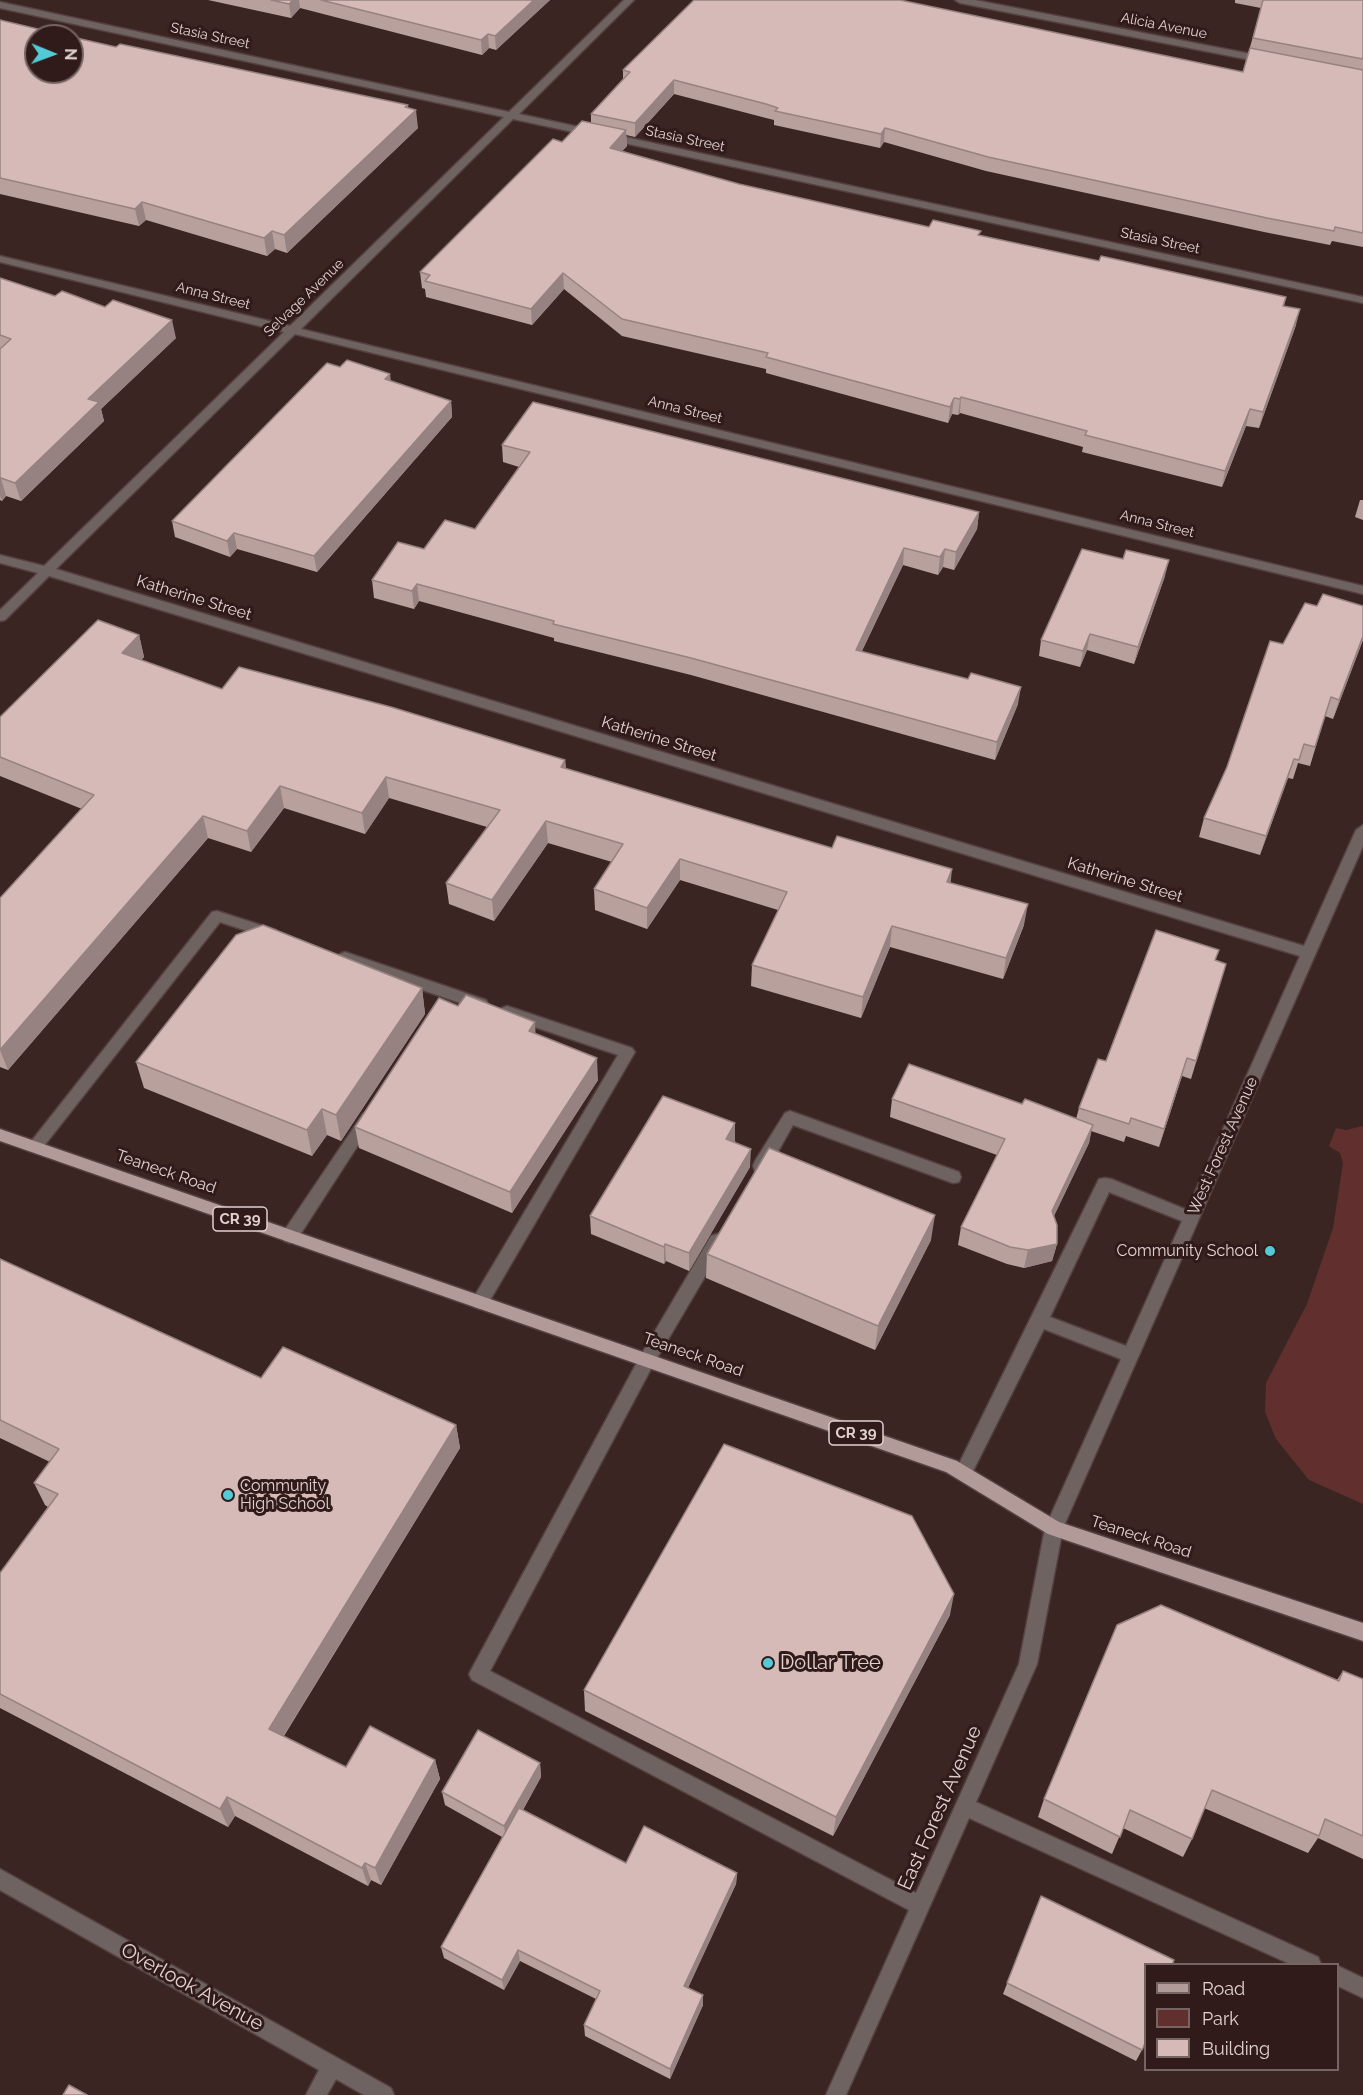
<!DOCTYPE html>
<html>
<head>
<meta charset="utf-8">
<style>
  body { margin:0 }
  #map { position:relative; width:1363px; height:2095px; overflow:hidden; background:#3a2523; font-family:Raleway,sans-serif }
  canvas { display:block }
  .legend { position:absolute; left:1144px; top:1963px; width:195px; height:108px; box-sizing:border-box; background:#301b1a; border:2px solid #766463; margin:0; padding:8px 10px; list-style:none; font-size:18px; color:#e0d1d0 }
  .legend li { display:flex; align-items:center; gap:12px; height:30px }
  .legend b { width:30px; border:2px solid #766463 }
  .north { position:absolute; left:24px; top:24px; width:60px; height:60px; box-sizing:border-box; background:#301b1a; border:2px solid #766463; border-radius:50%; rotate:91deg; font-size:16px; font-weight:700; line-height:24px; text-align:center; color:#e0d1d0 }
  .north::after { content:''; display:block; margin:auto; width:21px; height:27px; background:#52cbd7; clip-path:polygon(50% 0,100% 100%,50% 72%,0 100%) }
</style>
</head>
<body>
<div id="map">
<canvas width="1363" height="2095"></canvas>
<ul class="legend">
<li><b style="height:8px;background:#b19a98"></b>Road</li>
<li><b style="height:16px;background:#61302e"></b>Park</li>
<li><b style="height:16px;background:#d6bab7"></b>Building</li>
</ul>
<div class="north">N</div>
</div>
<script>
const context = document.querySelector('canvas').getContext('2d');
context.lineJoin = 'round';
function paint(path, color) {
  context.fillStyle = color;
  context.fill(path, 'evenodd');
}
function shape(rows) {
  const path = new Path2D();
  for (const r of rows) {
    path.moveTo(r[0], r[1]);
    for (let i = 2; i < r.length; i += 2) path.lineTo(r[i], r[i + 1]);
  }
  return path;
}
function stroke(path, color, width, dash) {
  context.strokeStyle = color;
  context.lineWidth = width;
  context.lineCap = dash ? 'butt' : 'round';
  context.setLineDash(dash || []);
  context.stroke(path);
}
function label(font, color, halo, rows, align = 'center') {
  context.font = font + ' Raleway,sans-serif';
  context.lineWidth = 6;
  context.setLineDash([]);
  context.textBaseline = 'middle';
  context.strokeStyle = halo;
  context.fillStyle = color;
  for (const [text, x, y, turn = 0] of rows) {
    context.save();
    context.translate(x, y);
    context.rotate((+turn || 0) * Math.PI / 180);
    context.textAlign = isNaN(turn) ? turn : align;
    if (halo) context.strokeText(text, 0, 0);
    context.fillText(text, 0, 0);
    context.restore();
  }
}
paint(shape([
  [1363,1126,1363,1504,1309,1480,1276,1439,1265,1412,1266,1383,1307,1304,1333,1228,1343,1163,1340,1153,1329,1146,1336,1128,1346,1130]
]), '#61302e');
const minor = shape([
  [624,0,634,0,519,114,1363,297,1363,303,513,119,301,329,1363,586,1363,594,295,334,56,569,1304,946,1356,830,1363,825,1363,846,1063,1528,1037,1664,976,1802,1318,1957,1321,1964,1290,1964,969,1818,846,2095,826,2095,909,1910,472,1680,469,1674,641,1355,711,1236,717,1234,723,1236,725,1241,723,1246,653,1365,490,1671,916,1893,1019,1664,1045,1528,1121,1359,1044,1329,970,1477,964,1480,958,1477,955,1472,1099,1179,1105,1178,1111,1179,1187,1210,1300,956,49,576,5,620,0,621,0,610,38,573,0,563,0,555,44,566,284,332,0,262,0,256,290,326,504,117,0,8,0,2,509,112,624,0],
  [1109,1192,1182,1221,1126,1346,1050,1317,1109,1192],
  [955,0,975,0,1266,57,1271,60,1266,63,960,3,955,0],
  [217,911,276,930,278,934,271,939,220,922,40,1151,30,1151,27,1147,30,1143,212,912,217,911],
  [345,952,486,1000,488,1004,486,1008,481,1010,340,962,338,958,340,954,345,952],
  [507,1006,632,1048,635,1052,486,1307,480,1309,474,1307,472,1302,474,1297,618,1055,502,1016,500,1012,502,1008,507,1006],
  [790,1111,959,1172,961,1177,959,1182,953,1183,793,1125,767,1171,755,1171,753,1166,755,1161,785,1113,790,1111],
  [368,1112,373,1114,376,1118,373,1122,296,1241,290,1243,284,1241,282,1236,284,1231,363,1114,368,1112],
  [0,1869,391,2088,394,2095,364,2095,336,2079,327,2095,306,2095,319,2070,0,1890,0,1869],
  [1338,1966,1363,1978,1363,1998,1338,1986,1338,1966]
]);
const major = shape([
  [0,1129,957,1461,1059,1522,1363,1623,1363,1641,1048,1534,946,1472,0,1141,0,1129]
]);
stroke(minor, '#55413f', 3);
stroke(major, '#55413f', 3);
paint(minor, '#6f6362');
paint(major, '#b19a98');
paint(shape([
  [208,0,550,0,496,50,489,48,482,55,300,8,291,18],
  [1235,0,1363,0,1363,247,1332,241,1330,245,1264,232,986,171,884,142,880,148,774,125,774,120,766,118,674,94,635,137,626,135,627,146,622,151,739,184,929,227,980,236,1099,261,1286,297,1284,306,1296,325,1259,428,1246,426,1222,487,1082,452,1083,447,960,413,958,415,952,414,948,423,766,373,766,369,622,336,564,289,532,325,426,297,425,289,422,288,420,272,562,142,591,123,591,114,623,79,623,70,1243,72,1261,8,1235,3],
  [0,20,116,47,408,108,418,128,287,253,275,249,267,256,146,220,139,226,0,194],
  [0,278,176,338,101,409,104,421,21,501,6,496,2,501,0,500],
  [340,367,391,381,451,401,452,417,317,572,237,549,230,557,175,537,172,521],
  [502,445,979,512,977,529,954,570,943,567,938,575,903,565,862,651,1018,704,995,760,691,675,554,641,554,638,419,601,414,609,374,598,372,580,424,549,475,529,519,467,503,462],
  [1360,500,1363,500,1363,520,1355,517],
  [1165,576,1134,664,1087,650,1080,667,1039,656,1041,640],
  [1317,606,1363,606,1363,640,1333,719,1325,716,1310,766,1298,763,1293,779,1288,778,1260,855,1199,837,1204,818],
  [139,635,144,657,141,660,222,689,565,760,566,769,951,883,1024,925,1003,979,890,947,861,1018,751,986,752,965,778,910,680,880,647,929,595,910,594,889,612,862,548,843,494,921,449,904,446,883,487,827,389,798,365,834,284,808,251,852,208,838,8,1070,0,1067,0,898,82,809,0,776,0,717],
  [1216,960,1226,964,1191,1079,1182,1076,1159,1147,1126,1136,1124,1142,1091,1131,1089,1143,1054,1216,1057,1244,1052,1261,1024,1268,1007,1264,958,1245,961,1227,997,1155,890,1117,892,1099,1022,1104,1076,1119,1079,1108,1106,1061],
  [422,988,425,1014,341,1141,327,1135,312,1156,144,1088,136,1062],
  [458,1006,535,1034,598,1080,512,1213,359,1148,355,1127],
  [735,1141,750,1167,689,1271,666,1261,664,1264,591,1234,590,1216],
  [931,1240,875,1350,706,1278,707,1254],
  [0,1259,261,1378,456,1425,460,1448,284,1736,346,1767,435,1760,440,1779,381,1885,371,1880,368,1886,235,1816,228,1827,0,1708,0,1573,48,1507,45,1505,34,1483,50,1462,0,1438],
  [950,1615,833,1836,585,1711,584,1690],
  [1343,1671,1363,1679,1363,1859,1318,1838,1308,1853,1204,1808,1192,1839,1183,1857,1123,1828,1112,1854,1038,1817,1044,1799,1337,1680],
  [540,1763,541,1777,523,1810,626,1863,737,1873,736,1884,688,1988,703,1995,703,2005,670,2079,585,2036,584,2025,596,1999,520,1961,504,1990,444,1958,441,1947,502,1837,445,1805,442,1792],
  [1041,1896,1142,2050,1136,2061,1003,1994]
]), '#b8a09d');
paint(shape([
  [293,0,299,0,300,8,291,18,289,4],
  [534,0,550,0,496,50,495,36],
  [488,34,489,48,482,55,481,40],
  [674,80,674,94,635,137,635,123],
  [408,105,409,117,416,110,418,128,287,253,284,235],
  [885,128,884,142,880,148,881,134],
  [626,130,627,146,610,164,610,148],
  [142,202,146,220,139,226,135,209],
  [272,231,275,249,267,256,264,238],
  [563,273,564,289,532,325,531,309],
  [1300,309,1296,325,1259,428,1263,412],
  [172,320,176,338,101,409,104,421,21,501,15,483,88,399],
  [390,374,392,390,385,379],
  [961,397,960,413,958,415,960,399],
  [954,398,952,414,948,423,950,407],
  [451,401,452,417,317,572,314,556],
  [1250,409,1246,426,1222,487,1225,471],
  [1,478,6,496,2,501,0,496,0,479],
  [979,512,977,529,954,570,956,552],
  [234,533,237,549,230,557,227,541],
  [904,548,903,565,854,667,856,650],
  [945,549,943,567,938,575,940,557],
  [1169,560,1165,576,1134,664,1138,647],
  [417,584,419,601,414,609,412,591],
  [1090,634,1087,650,1080,667,1083,651],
  [139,635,144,657,127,675,122,653],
  [1363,636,1363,640,1333,719,1339,700],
  [1021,687,1018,704,995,760,997,742],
  [1294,759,1288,778,1260,855,1266,836],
  [565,760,567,781,561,767],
  [386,777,389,798,365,834,362,813],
  [280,786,284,808,251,852,247,831],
  [203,816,208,838,8,1070,0,1050],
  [546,821,548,843,494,921,492,900],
  [680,859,680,880,647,929,647,908],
  [952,869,950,890,947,882],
  [1028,904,1024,925,1003,979,1006,958],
  [892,926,890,947,861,1018,863,997],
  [422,988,425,1014,341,1141,336,1115],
  [535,1022,536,1044,529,1031],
  [597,1058,598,1080,512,1213,510,1192],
  [1187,1058,1182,1076,1159,1147,1164,1129],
  [322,1109,327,1135,312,1156,307,1130],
  [735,1123,735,1141,726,1157,726,1139],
  [1093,1125,1089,1143,1048,1228,1052,1211],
  [751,1149,750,1167,689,1271,689,1253],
  [935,1215,931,1240,875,1350,878,1326],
  [665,1244,666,1261,664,1264,664,1247],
  [1057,1244,1052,1261,1024,1268,1028,1250],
  [456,1425,460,1448,276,1748,269,1729],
  [954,1594,950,1615,833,1836,836,1817],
  [435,1760,440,1779,381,1885,375,1868],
  [540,1763,541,1777,506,1839,504,1826],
  [227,1797,235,1816,228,1827,220,1809],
  [365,1863,371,1880,368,1886,362,1868],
  [737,1873,736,1884,684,1996,684,1986],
  [518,1950,520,1961,504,1990,502,1980],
  [703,1995,703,2005,670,2079,670,2069]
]), '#968280');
const building = shape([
  [271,0,293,0,289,4,271,0],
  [321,0,534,0,495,36,488,34,481,40,321,0],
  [694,0,900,0,1243,72,1250,48,1363,70,1363,233,1335,227,1334,231,1267,218,988,157,885,128,881,134,775,111,778,108,766,104,674,80,635,123,591,114,630,72,623,70,694,0],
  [1263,0,1363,0,1363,59,1253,38,1263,0],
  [0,20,67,36,36,36,36,72,72,72,72,37,116,47,120,44,408,105,405,107,416,110,284,235,272,231,264,238,142,202,135,209,0,178,0,20],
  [582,121,626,130,610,148,739,184,929,227,933,220,981,231,978,235,1099,261,1101,256,1286,297,1283,306,1300,309,1263,412,1250,409,1225,471,1085,435,1087,431,961,397,960,399,954,398,950,407,766,357,768,353,622,319,563,273,531,309,425,281,430,275,420,272,553,139,562,142,582,121],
  [0,278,55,296,62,291,105,307,113,300,172,320,88,399,99,402,15,483,1,478,0,479,0,349,11,339,0,335,0,278],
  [347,360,390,374,385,379,451,401,314,556,234,533,227,541,172,521,327,363,340,367,347,360],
  [533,402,979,512,956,552,945,549,940,557,904,548,856,650,968,679,971,673,1021,687,997,742,691,658,553,624,554,621,417,584,412,591,372,580,398,542,424,549,445,520,475,529,530,452,502,445,533,402],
  [1082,549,1123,559,1126,550,1169,560,1138,647,1090,634,1083,651,1041,640,1082,549],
  [1323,594,1363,606,1363,636,1339,700,1331,697,1315,747,1304,744,1299,760,1294,759,1266,836,1204,818,1227,767,1270,641,1283,644,1305,603,1317,606,1323,594],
  [98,620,139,635,122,653,222,689,239,667,391,707,565,760,561,767,832,848,837,836,952,869,947,882,1028,904,1006,958,892,926,863,997,752,965,787,892,680,859,647,908,594,889,623,844,546,821,492,900,446,883,500,810,386,777,362,813,280,786,247,831,203,816,0,1050,0,898,94,795,0,757,0,717,98,620],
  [263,925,422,988,336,1115,322,1109,307,1130,136,1062,236,935,263,925],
  [1156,930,1219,950,1215,960,1226,964,1196,1061,1187,1058,1164,1129,1131,1118,1129,1124,1079,1108,1098,1059,1106,1061,1156,930],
  [466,995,535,1022,529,1031,597,1058,510,1192,355,1127,439,998,458,1006,466,995],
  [909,1064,1022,1104,1025,1099,1093,1125,1052,1211,1057,1225,1057,1244,1028,1250,1010,1247,961,1227,1005,1139,892,1099,909,1064],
  [663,1096,735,1123,726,1139,751,1149,689,1253,665,1244,664,1247,590,1216,663,1096],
  [769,1148,935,1215,878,1326,707,1254,769,1148],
  [0,1259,261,1378,283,1347,456,1425,269,1729,346,1767,370,1726,435,1760,375,1868,365,1863,362,1868,227,1797,220,1809,0,1694,0,1573,58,1494,34,1483,59,1449,0,1420,0,1259],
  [724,1444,912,1516,954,1594,836,1817,584,1690,724,1444],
  [1161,1605,1339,1681,1343,1671,1363,1679,1363,1836,1325,1819,1319,1836,1212,1790,1192,1839,1130,1810,1120,1837,1044,1799,1117,1625,1161,1605],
  [478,1730,540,1763,504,1826,442,1792,478,1730],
  [519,1808,626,1863,644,1826,737,1873,684,1986,703,1995,670,2069,584,2025,600,1991,518,1950,502,1980,441,1947,519,1808],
  [1041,1896,1174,1960,1172,1965,1146,1965,1146,2041,1142,2050,1007,1983,1041,1896],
  [69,2085,87,2095,63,2095,69,2085]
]);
paint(building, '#d6bab7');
stroke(building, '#968280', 1.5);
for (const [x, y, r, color] of [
  [1270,1251,6,"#52cbd7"],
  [228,1495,6,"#52cbd7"],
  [768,1663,6,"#52cbd7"]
]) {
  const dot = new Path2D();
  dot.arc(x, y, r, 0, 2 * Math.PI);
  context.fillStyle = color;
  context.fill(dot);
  stroke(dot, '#301b1a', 2);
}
label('14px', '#e0d1d0', '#301b1a', [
  ["Alicia Avenue",1164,26,11],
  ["Stasia Street",210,36,12],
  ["Stasia Street",685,139,12],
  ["Stasia Street",1160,241,12],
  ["Anna Street",213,296,14],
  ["Selvage Avenue",304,298,-44],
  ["Anna Street",685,410,14],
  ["Anna Street",1157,524,14]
]);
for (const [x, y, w] of [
  [240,1219,54],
  [856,1433,54]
]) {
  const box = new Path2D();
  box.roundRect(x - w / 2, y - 12, w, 24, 4.5);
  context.fillStyle = '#301b1a';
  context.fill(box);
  stroke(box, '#e0d1d0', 1.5);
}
label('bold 15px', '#e0d1d0', null, [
  ["CR 39",240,1219],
  ["CR 39",856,1433]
]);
label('16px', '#e0d1d0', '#301b1a', [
  ["Katherine Street",194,598,17],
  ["Katherine Street",659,739,17],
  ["Katherine Street",1125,880,17],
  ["West Forest Avenue",1223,1146,-66],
  ["Teaneck Road",166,1172,19],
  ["Teaneck Road",693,1355,19],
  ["Teaneck Road",1141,1537,18]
]);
label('16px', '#e0d1d0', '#301b1a', [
  ["Community School",1258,1251],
  ["Community",240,1486,"left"],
  ["High School",240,1504,"left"]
], 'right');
label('20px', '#e0d1d0', '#301b1a', [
  ["Dollar Tree",780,1663]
], 'left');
label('20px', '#e0d1d0', '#301b1a', [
  ["East Forest Avenue",940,1808,-66],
  ["Overlook Avenue",192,1987,29]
]);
</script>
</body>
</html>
